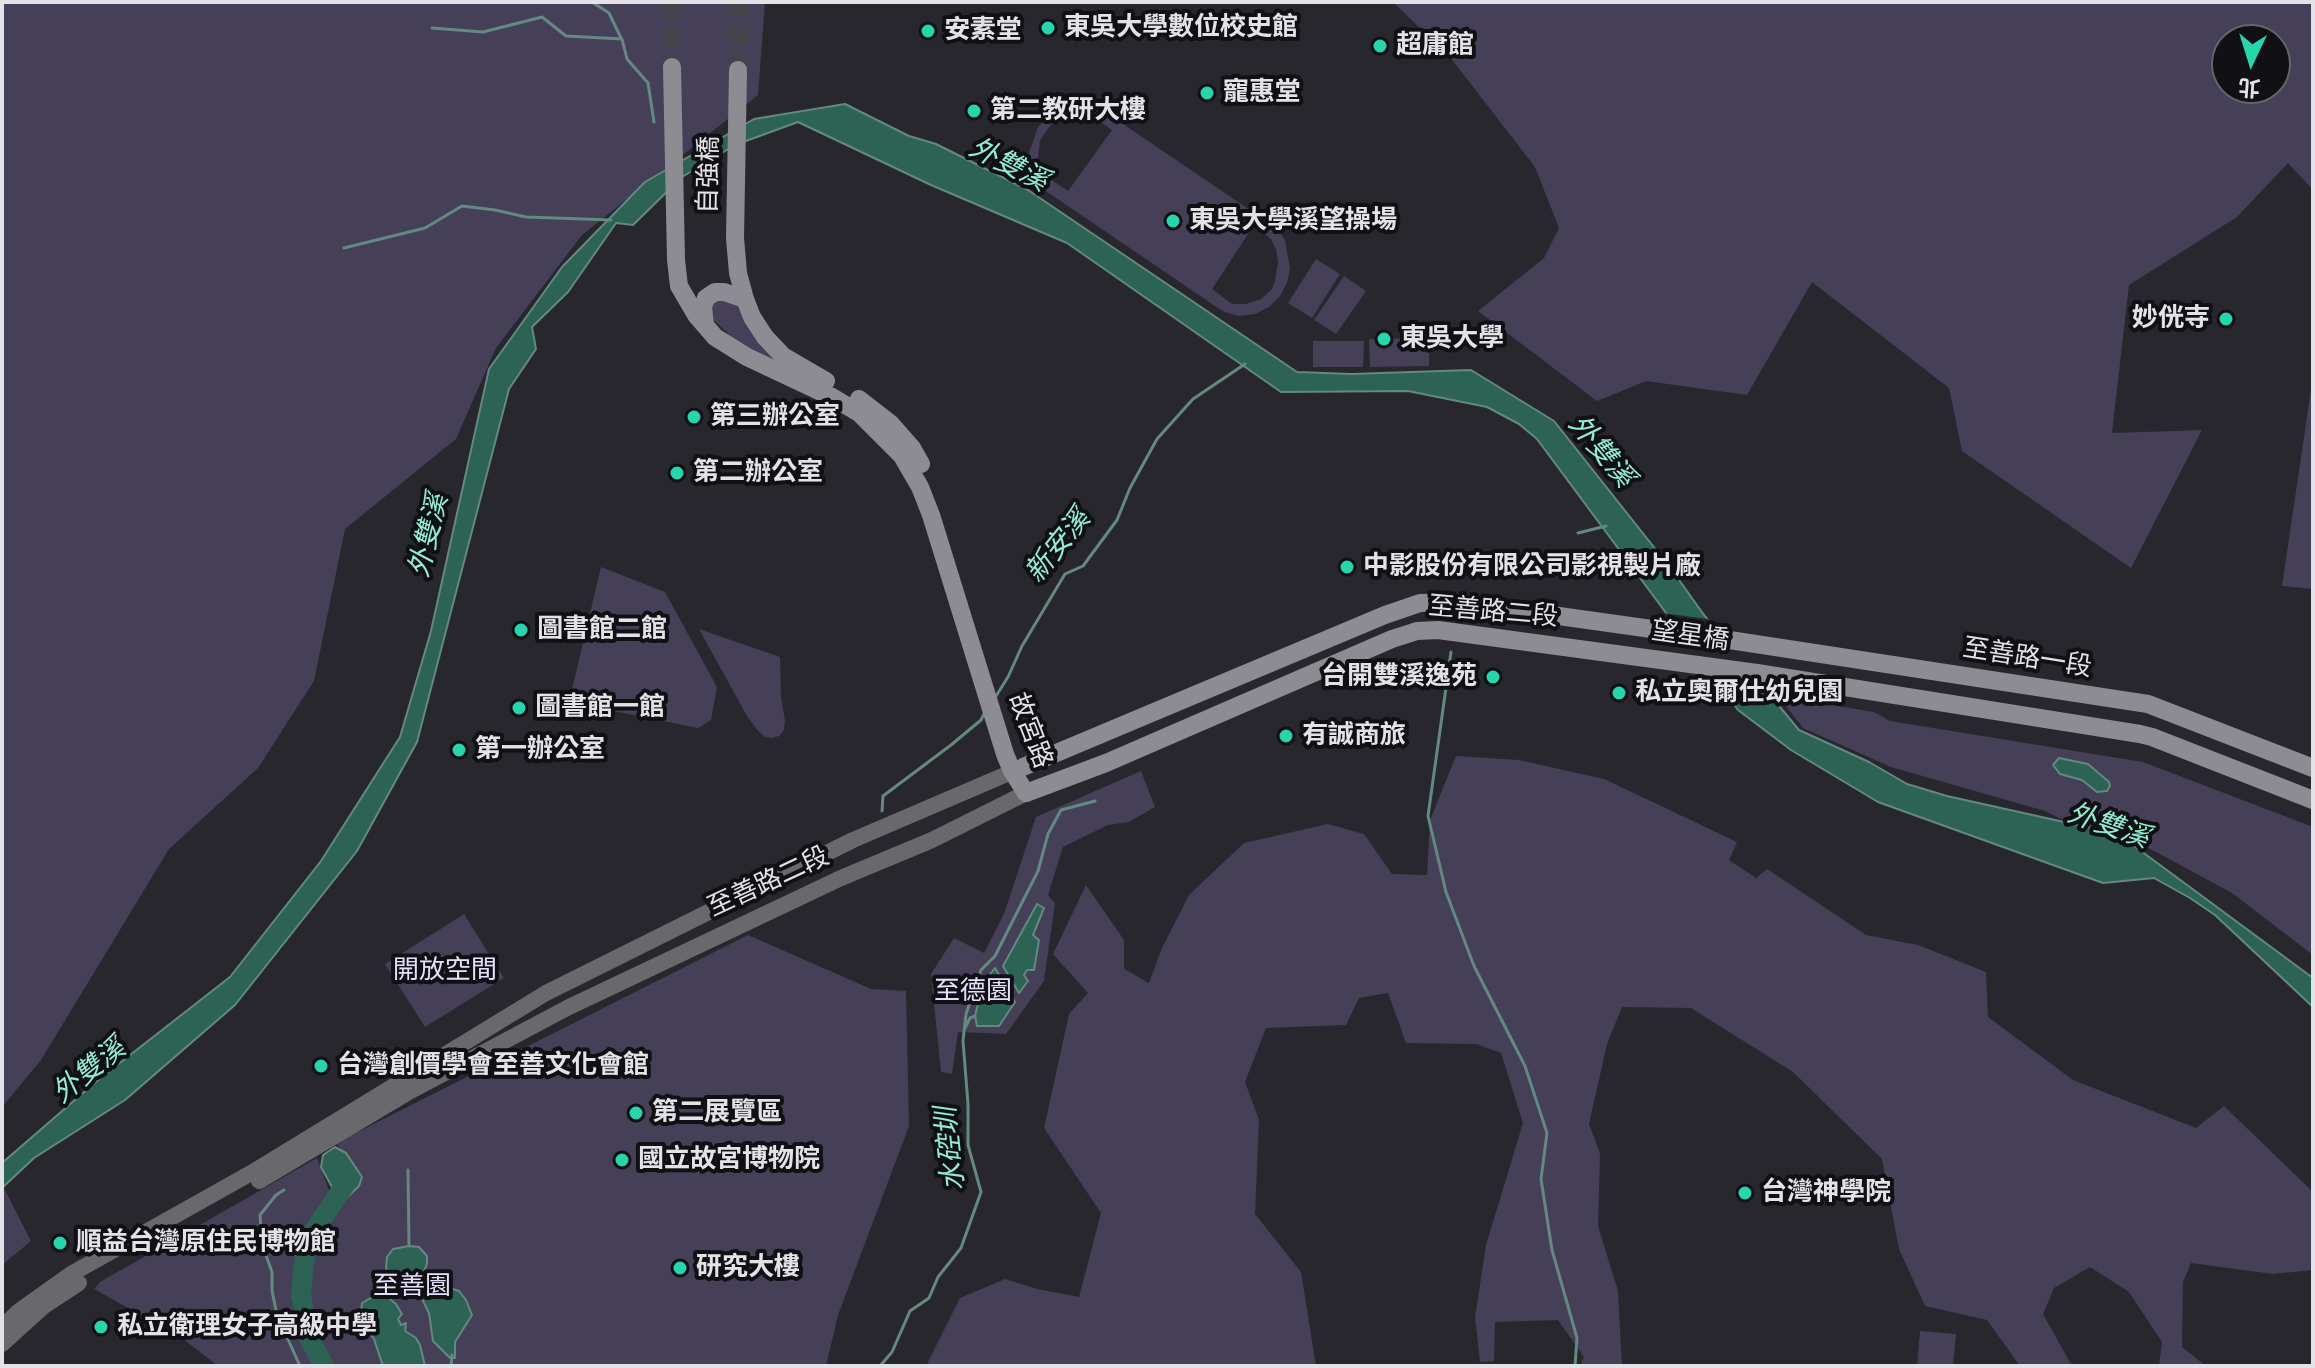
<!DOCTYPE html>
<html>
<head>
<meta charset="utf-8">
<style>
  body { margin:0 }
  #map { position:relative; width:2315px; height:1368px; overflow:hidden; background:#28272e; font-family:"Sofia Sans Condensed","Noto Sans TC",sans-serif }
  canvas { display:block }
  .frame { position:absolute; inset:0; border:4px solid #e3e2e7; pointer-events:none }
  .north { position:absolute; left:2211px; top:24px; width:80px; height:80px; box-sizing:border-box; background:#111014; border:2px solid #656468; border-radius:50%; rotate:184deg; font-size:22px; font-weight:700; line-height:32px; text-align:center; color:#e3e2e7 }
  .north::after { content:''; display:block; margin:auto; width:28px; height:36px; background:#27d5ad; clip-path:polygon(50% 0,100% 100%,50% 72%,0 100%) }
</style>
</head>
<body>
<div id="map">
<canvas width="2315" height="1368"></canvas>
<div class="frame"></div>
<div class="north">北</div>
</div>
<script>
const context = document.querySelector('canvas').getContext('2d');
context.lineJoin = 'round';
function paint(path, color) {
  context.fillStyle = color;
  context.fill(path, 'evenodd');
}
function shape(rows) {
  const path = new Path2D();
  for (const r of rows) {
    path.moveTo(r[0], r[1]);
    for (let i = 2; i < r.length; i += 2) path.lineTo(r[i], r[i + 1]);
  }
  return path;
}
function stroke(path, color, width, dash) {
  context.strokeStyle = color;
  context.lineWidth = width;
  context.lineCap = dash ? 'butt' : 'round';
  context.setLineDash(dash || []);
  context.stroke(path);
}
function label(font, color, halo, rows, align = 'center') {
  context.font = font + ' "Sofia Sans Condensed","Noto Sans TC",sans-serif';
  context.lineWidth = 8;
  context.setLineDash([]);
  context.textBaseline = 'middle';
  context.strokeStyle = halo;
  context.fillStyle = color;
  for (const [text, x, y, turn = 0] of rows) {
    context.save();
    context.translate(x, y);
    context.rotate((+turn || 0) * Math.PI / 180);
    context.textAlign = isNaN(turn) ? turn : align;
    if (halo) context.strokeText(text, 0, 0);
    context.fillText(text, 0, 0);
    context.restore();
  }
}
paint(shape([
  [2,2,765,2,758,95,582,235,496,348,456,439,345,529,314,681,258,768,169,849,41,1060,2,1107],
  [1393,2,2313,2,2313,190,2288,163,2237,217,2129,285,2112,433,2202,430,2131,568,1962,451,1949,388,1812,282,1747,395,1646,381,1597,401,1478,311,1544,258,1559,228,1535,167,1450,57],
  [2227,40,2275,40,2275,88,2227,88],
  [1080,103,1098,107,1278,229,1285,240,1290,269,1287,283,1280,296,1269,307,1255,314,1239,316,1224,312,1034,183,1028,168,1029,153,1038,127,1056,110,1069,104],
  [1082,112,1093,116,1112,130,1068,191,1044,175,1038,159,1040,140,1051,125,1060,118],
  [1254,225,1271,239,1276,249,1278,262,1275,281,1272,289,1261,299,1246,304,1232,304,1212,289],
  [1316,259,1340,274,1312,318,1288,303],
  [1344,276,1366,291,1336,334,1314,320],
  [732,296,789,370,759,356,735,340,707,314,711,300],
  [1429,338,1429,366,1370,367,1369,339],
  [1313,341,1364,341,1363,367,1313,367],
  [2313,376,2313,589,2282,586],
  [601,567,665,592,717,687,711,720,698,728,569,702],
  [699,629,780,657,781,697,785,721,784,730,779,736,772,738,765,737,758,731,747,716],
  [1778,696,1874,712,1890,721,2143,762,2313,827,2313,955,2232,893,2132,839,2086,831,2045,811,1891,767,1803,728],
  [1456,756,1519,760,1604,779,1737,842,1729,860,1756,878,1767,869,1866,935,1918,945,1986,972,1988,1017,2073,1080,2196,1128,2224,1106,2313,1192,2313,1270,2273,1274,2191,1263,2183,1282,2182,1347,2206,1366,2159,1366,2162,1342,2129,1292,2090,1267,2054,1288,2043,1314,2072,1366,2020,1366,1987,1320,1925,1306,1899,1249,1882,1159,1793,1072,1691,1008,1622,1007,1607,1044,1589,1124,1600,1153,1598,1226,1618,1291,1622,1366,1580,1366,1584,1357,1558,1320,1495,1322,1494,1361,1480,1362,1475,1317,1486,1245,1523,1123,1501,1053,1476,1044,1406,1043,1388,993,1359,998,1346,1025,1266,1028,1245,1082,1259,1120,1255,1214,1301,1272,1316,1366,926,1366,960,1298,1005,1279,1037,1289,1079,1297,1101,1213,1044,1128,1069,1014,1088,993,1053,954,1086,885,1124,940,1124,969,1149,983,1162,948,1189,895,1244,843,1328,824,1364,834,1392,874,1427,875,1430,820],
  [1141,771,1155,807,1129,822,1108,825,1063,847,1048,895,1055,903,1044,981,1006,1034,958,1032,952,1074,941,1072,931,974,954,938,984,953,1004,914,1036,817],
  [464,914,504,978,425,1027,385,964],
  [748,935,871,989,906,991,909,1126,838,1315,826,1366,328,1366,306,1294,311,1251,333,1214,360,1176,336,1143],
  [317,1158,330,1193,303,1241,293,1276,295,1315,317,1366,218,1366,182,1338,94,1289,100,1282],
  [5,1190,31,1241,2,1265,2,1193],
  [1920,1331,1956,1334,1953,1366,1917,1366]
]), '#453f58');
const water = shape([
  [845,104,909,136,936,144,1028,190,1297,372,1352,374,1471,370,1554,421,1672,570,1704,615,1799,730,1869,762,1907,784,1947,796,2118,834,2313,978,2313,1007,2215,915,2190,898,2154,878,2103,883,1878,802,1791,750,1738,710,1537,439,1519,424,1487,407,1408,391,1281,392,1067,243,931,185,798,122,735,145,682,177,633,225,616,223,568,292,532,327,536,349,509,389,417,742,357,851,235,1005,125,1100,34,1158,2,1188,2,1163,98,1080,230,977,321,861,400,737,431,631,489,369,562,267,645,182,754,119,845,104],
  [2059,758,2088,764,2109,782,2110,786,2107,791,2097,792,2082,780,2060,774,2053,765,2059,758],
  [1037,904,1044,908,1033,935,1039,940,1034,970,1027,970,1024,975,1028,981,1019,993,1003,966,1037,904],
  [995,968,1015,1002,999,1026,977,1026,975,1016,983,983,995,968],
  [335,1147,346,1153,362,1177,359,1186,336,1208,329,1204,333,1189,321,1167,323,1155,335,1147],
  [409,1246,419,1247,427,1256,427,1264,421,1279,423,1283,446,1287,459,1291,466,1300,472,1315,455,1342,455,1358,450,1358,433,1341,429,1313,414,1283,394,1283,389,1280,386,1267,387,1257,393,1249,409,1246],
  [376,1295,385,1295,396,1304,402,1314,398,1319,401,1325,406,1323,405,1331,416,1338,420,1345,425,1366,383,1366,374,1339,360,1320,362,1303,376,1295]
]);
paint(water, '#2c6354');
stroke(water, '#638980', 2);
paint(shape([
  [1662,613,1708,619,1775,694,1715,685]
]), '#28272e');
stroke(shape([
  [592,2,609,13,621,38],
  [432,28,483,32,542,17,566,36,622,39,627,59,648,83,654,122],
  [344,248,425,228,462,206,495,210,526,217,611,220],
  [1578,533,1606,526],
  [1451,652,1428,816,1446,892,1474,966,1525,1066,1547,1133,1541,1179,1552,1250,1577,1338,1575,1366],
  [996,696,1008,677,1022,646,1065,574,1083,566,1117,520,1130,488,1157,439,1193,399,1245,364],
  [882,811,883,796,951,745,981,720,985,712],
  [965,1028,970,1018,975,1016],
  [408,1170,409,1246],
  [284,1190,276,1195,260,1215,262,1244,272,1272,272,1291,277,1315,300,1366],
  [451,1366,452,1355],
  [880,1366,892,1352,910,1311,929,1298,938,1277,961,1248,981,1192,968,1145,968,1104,963,1041,966,1014,981,970,995,956,1038,871,1048,834,1061,810,1095,801]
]), '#638980', 3);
stroke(shape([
  [324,1366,309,1338,301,1295,303,1271,306,1248,314,1231,344,1186]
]), '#2c6354', 20);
stroke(shape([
  [671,2,672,67],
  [738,70,739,2]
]), '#44434a', 18, [18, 9]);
stroke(shape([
  [259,1181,407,1093,569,1007,841,878,932,840,1026,793],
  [2,1327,19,1311,71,1274,251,1173,546,993,853,840,1021,768],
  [2,1344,44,1306,79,1283]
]), '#69686c', 16);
stroke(shape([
  [672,67,676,260,679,286,696,315,715,337,747,357,832,397,859,413,902,456,920,487,931,515,1005,754,1012,771,1026,793],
  [738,70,735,238,738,273,745,299,752,317,765,337,783,356,826,381],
  [705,325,703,307,706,298,715,292,724,292,745,299],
  [859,399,890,423,912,448,921,464],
  [1023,767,1385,615,1420,603,1459,602,1723,639,2148,704,2313,768],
  [1026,793,1106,763,1392,639,1417,631,1438,630,1757,673,2140,734,2152,737,2313,800]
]), '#8d8c92', 18);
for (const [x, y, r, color] of [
  [1048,28,8,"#27d5ad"],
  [928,31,8,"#27d5ad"],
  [1380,46,8,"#27d5ad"],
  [1207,93,8,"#27d5ad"],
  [974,111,8,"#27d5ad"],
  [1173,221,8,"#27d5ad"],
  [2226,319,8,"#27d5ad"],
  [1384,339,8,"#27d5ad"],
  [694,417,8,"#27d5ad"],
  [677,473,8,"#27d5ad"],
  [1347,567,8,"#27d5ad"],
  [521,630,8,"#27d5ad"],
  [1493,677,8,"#27d5ad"],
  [1619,693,8,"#27d5ad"],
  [519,708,8,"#27d5ad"],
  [1286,736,8,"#27d5ad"],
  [459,750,8,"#27d5ad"],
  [321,1066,8,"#27d5ad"],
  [636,1113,8,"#27d5ad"],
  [622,1160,8,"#27d5ad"],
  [1745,1193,8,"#27d5ad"],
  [60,1243,8,"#27d5ad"],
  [680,1268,8,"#27d5ad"],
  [101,1327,8,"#27d5ad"]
]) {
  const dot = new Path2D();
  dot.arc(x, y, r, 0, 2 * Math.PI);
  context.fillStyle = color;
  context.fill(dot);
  stroke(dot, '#111014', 3);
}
label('bold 26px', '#e3e2e7', '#111014', [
  ["東吳大學數位校史館",1064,28],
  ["安素堂",944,31],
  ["超庸館",1396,46],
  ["寵惠堂",1223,93],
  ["第二教研大樓",990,111],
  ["東吳大學溪望操場",1189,221],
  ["妙侊寺",2210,319,"right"],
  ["東吳大學",1400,339],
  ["第三辦公室",710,417],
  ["第二辦公室",693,473],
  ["中影股份有限公司影視製片廠",1363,567],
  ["圖書館二館",537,630],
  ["台開雙溪逸苑",1477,677,"right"],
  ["私立奧爾仕幼兒園",1635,693],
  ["圖書館一館",535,708],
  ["有誠商旅",1302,736],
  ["第一辦公室",475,750],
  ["台灣創價學會至善文化會館",337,1066],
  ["第二展覽區",652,1113],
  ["國立故宮博物院",638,1160],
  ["台灣神學院",1761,1193],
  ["順益台灣原住民博物館",76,1243],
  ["研究大樓",696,1268],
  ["私立衛理女子高級中學",117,1327]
], 'left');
label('26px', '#e3e2e7', '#111014', [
  ["自強橋",710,175,-89],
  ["至善路二段",1493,613,5],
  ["望星橋",1690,637,8],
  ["至善路一段",2027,659,9],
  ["故宮路",1029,731,69],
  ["至善路二段",769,883,-25]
]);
label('26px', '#e4dffa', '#111014', [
  ["開放空間",445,971],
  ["至德園",973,992],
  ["至善園",412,1287]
]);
label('italic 28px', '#93ecd0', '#111014', [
  ["外雙溪",1008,166,27],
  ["外雙溪",1600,452,50],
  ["外雙溪",430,536,-76],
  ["新安溪",1059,547,-51],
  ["外雙溪",2108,827,19],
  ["外雙溪",90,1072,-39],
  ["水硿圳",952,1149,-96]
]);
</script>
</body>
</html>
